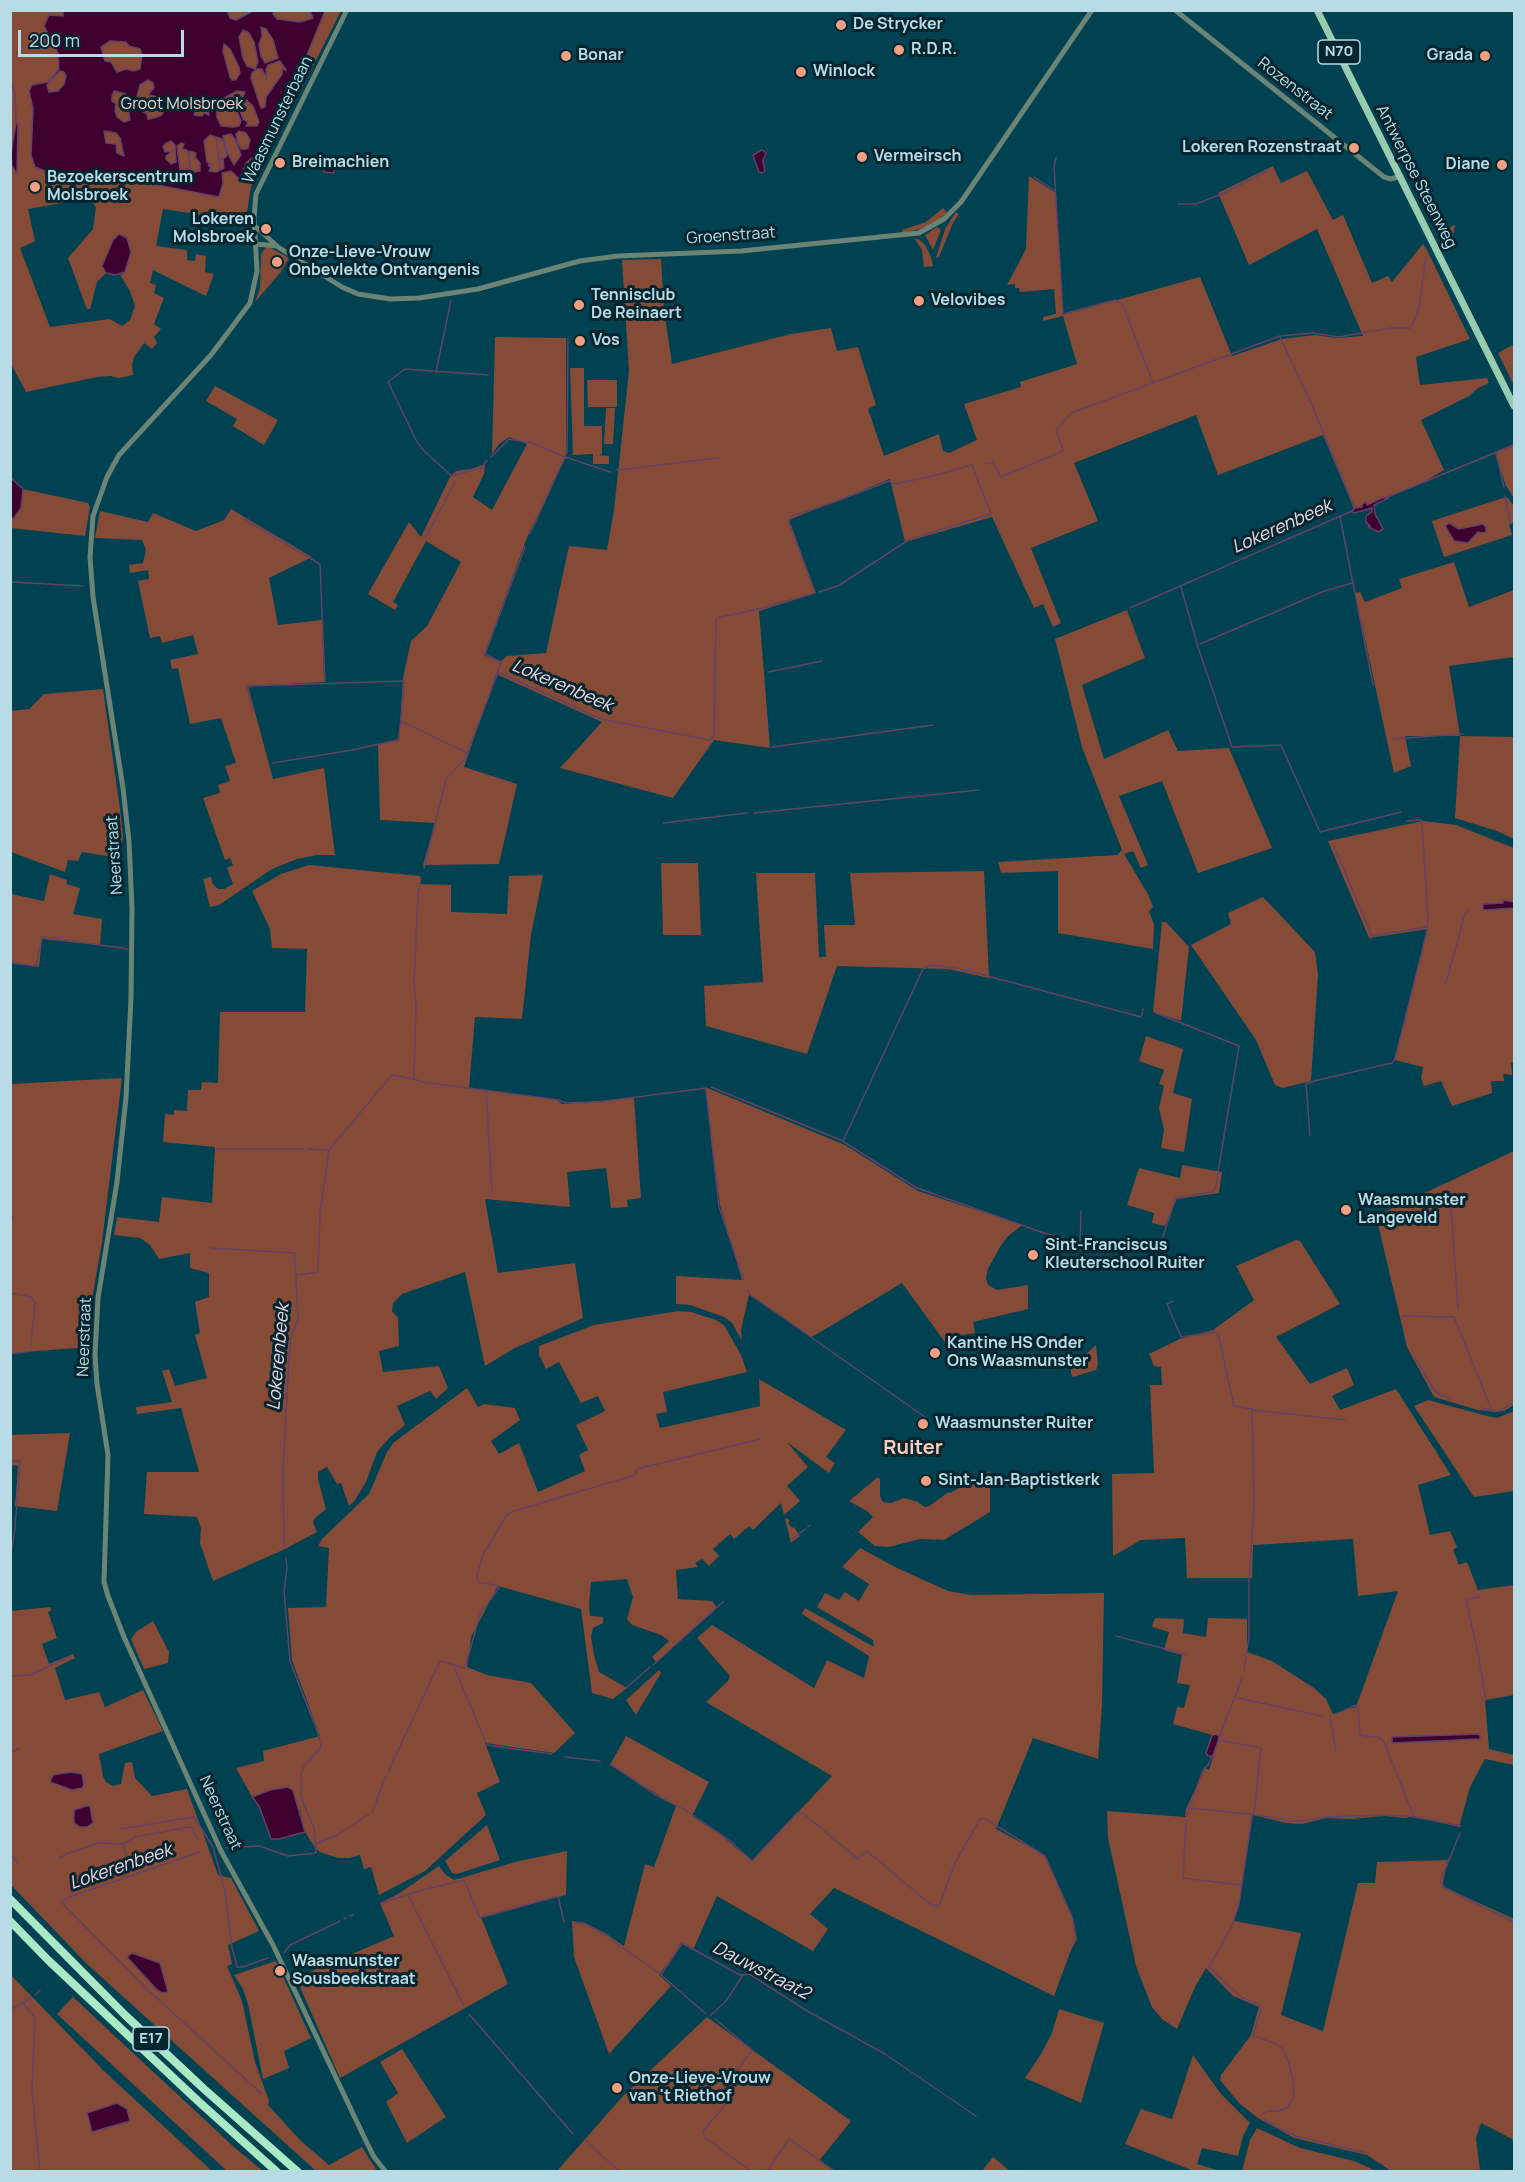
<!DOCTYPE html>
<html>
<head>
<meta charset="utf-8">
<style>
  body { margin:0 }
  #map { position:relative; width:1525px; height:2182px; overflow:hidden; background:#004252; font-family:Manrope,sans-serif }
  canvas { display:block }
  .frame { position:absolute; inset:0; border:12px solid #b8dbe6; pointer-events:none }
  .scale { position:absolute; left:18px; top:30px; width:166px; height:27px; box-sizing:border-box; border:3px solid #b8dbe6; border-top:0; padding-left:8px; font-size:18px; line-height:21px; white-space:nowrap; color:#b8dbe6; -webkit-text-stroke:4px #06262f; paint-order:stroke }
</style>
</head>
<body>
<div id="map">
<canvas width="1525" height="2182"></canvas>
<div class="frame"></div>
<div class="scale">200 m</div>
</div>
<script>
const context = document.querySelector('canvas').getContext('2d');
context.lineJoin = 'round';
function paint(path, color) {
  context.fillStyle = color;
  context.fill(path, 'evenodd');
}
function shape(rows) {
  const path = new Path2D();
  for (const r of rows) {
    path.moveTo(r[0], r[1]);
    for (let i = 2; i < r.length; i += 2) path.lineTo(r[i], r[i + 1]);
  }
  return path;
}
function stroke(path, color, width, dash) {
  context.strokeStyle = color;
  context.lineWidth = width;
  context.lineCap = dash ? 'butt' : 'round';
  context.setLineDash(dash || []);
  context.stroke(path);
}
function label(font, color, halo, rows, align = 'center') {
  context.font = font + ' Manrope,sans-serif';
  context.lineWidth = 6;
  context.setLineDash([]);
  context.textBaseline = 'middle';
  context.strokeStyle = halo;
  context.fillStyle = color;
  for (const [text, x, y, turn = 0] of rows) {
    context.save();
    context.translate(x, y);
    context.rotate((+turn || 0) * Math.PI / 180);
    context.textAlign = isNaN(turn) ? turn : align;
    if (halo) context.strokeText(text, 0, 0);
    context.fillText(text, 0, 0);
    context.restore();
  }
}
paint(shape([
  [10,11,341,11,251,187,247,212,243,221,163,209,156,246,187,250,187,260,195,261,196,254,206,256,205,272,214,274,206,296,153,270,150,283,156,285,154,293,164,298,154,324,161,329,154,337,157,343,152,349,144,343,134,357,132,365,133,375,119,378,111,376,97,377,26,392,11,364],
  [79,200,92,202,96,207,93,229,68,258,87,309,90,309,97,282,106,273,102,266,115,238,124,235,130,247,123,274,120,275,130,291,135,306,130,320,122,326,110,319,50,327,20,248,35,241,28,209],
  [1273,166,1281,183,1307,171,1333,220,1343,215,1372,283,1388,276,1392,282,1423,244,1428,252,1470,339,1416,357,1420,385,1487,378,1489,383,1478,388,1469,396,1421,420,1444,470,1420,484,1355,511,1323,435,1218,475,1196,415,1074,463,1098,521,1031,548,1061,623,1053,627,1043,604,1034,608,992,517,905,542,890,479,789,520,816,593,759,611,770,748,714,740,673,798,560,768,602,722,496,674,464,767,517,784,499,864,423,865,435,823,380,820,378,745,399,740,403,678,411,641,427,626,461,562,426,541,393,602,398,605,395,610,368,594,409,522,421,537,450,477,456,471,471,469,485,464,484,474,473,497,492,510,527,444,509,437,499,444,492,454,495,337,566,338,566,457,528,535,484,655,500,662,507,656,546,653,569,546,607,550,614,510,629,371,622,260,661,259,664,310,672,364,791,334,831,328,837,351,858,347,876,405,868,409,884,456,939,434,943,451,949,453,977,440,964,404,1021,387,1020,382,1077,364,1063,316,1043,321,1043,317,1056,314,1054,289,1020,292,1019,288,1015,288,1015,284,1007,285,1026,249,1029,176,1056,193,1063,315,1200,277,1232,356,1282,339,1315,335,1336,338,1363,336,1317,229,1249,265,1218,193],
  [943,208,947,213,937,221,921,229,902,233,902,230,926,222],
  [956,212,959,214,953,223,939,257,936,258,945,229],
  [1455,225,1450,251,1447,252,1440,241,1441,235,1445,229],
  [937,227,941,230,933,250,925,235],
  [914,238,920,240,925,245,931,257,933,266,924,267,922,250],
  [266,247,271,248,289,258,280,273,255,302,260,288,261,254],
  [1514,344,1514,386,1498,353],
  [570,368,584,368,584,426,602,426,602,454,597,455,609,456,609,464,593,464,593,454,573,455],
  [587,380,617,380,617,407,588,407],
  [215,386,278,420,264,445,233,426,237,419,206,401],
  [606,408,615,408,613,444,604,444],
  [1514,444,1514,498,1506,486,1495,452],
  [23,489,88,503,90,507,85,536,11,528,11,518,14,518,23,495],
  [1503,498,1508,498,1514,506,1514,522,1509,525,1512,535,1444,557,1432,521],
  [231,509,312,557,269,578,278,625,322,620,324,682,248,686,273,779,324,768,335,855,317,855,297,859,272,869,219,905,210,907,203,879,211,877,213,884,218,889,224,889,233,884,227,868,233,865,230,858,225,860,203,798,220,793,218,785,230,781,225,766,236,763,221,718,190,724,178,668,172,669,170,660,198,654,193,635,162,643,160,636,150,638,138,581,149,579,148,570,130,573,129,565,143,563,146,550,142,540,95,538,100,511,148,522,153,513,196,531,224,520],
  [1454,562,1469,607,1514,590,1514,657,1449,666,1460,736,1514,737,1514,839,1497,831,1455,818,1460,736,1405,736,1411,766,1394,773,1355,593,1360,592,1365,602,1402,588,1399,579],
  [1127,610,1145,658,1082,685,1104,759,1168,730,1178,751,1229,748,1272,848,1198,873,1162,781,1119,796,1148,865,1141,868,1133,851,1124,854,1149,896,1153,907,1149,911,1154,925,1153,949,1058,933,1058,871,1001,873,998,862,1117,855,1122,850,1082,747,1055,639],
  [103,689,120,809,123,836,120,858,82,852,78,861,68,860,65,872,11,852,11,711,29,709,44,694],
  [1423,821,1456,825,1514,848,1514,1063,1511,1063,1512,1075,1503,1074,1504,1081,1491,1081,1492,1093,1452,1106,1441,1081,1424,1086,1421,1078,1423,1067,1394,1060,1428,929,1369,938,1328,841],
  [661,863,698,863,701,935,663,935],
  [309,865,420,876,420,884,451,885,451,912,507,914,509,876,543,875,531,935,522,1019,475,1017,469,1088,557,1100,562,1104,634,1098,641,1198,627,1200,628,1207,611,1208,606,1168,567,1172,570,1207,485,1199,498,1273,575,1263,583,1318,515,1348,485,1366,465,1272,402,1294,393,1303,392,1311,398,1318,399,1346,379,1351,383,1372,439,1366,448,1388,436,1399,430,1391,397,1406,405,1425,390,1437,377,1452,366,1482,355,1500,349,1506,341,1483,337,1484,327,1467,318,1472,318,1479,326,1509,315,1518,313,1522,317,1532,283,1550,213,1581,200,1543,201,1528,197,1517,144,1514,147,1472,199,1472,181,1408,137,1414,136,1407,172,1402,162,1371,169,1369,175,1386,207,1378,195,1335,200,1333,195,1302,209,1297,209,1273,190,1268,190,1253,159,1259,150,1245,140,1238,114,1235,117,1217,159,1222,162,1197,212,1203,215,1147,163,1142,165,1114,174,1115,174,1110,187,1111,188,1090,201,1090,202,1082,218,1083,220,1012,305,1012,307,949,272,948,270,929,252,891,281,874],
  [984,871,989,978,948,969,837,966,807,1054,706,1026,704,986,763,982,756,873,815,873,819,957,826,957,824,925,855,925,850,873],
  [50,874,67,880,66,884,80,888,73,914,102,919,100,945,42,939,39,967,11,962,11,894,44,901],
  [1263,897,1315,952,1318,974,1311,1081,1283,1088,1275,1085,1256,1040,1191,945,1231,924,1228,913],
  [1162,922,1166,922,1189,947,1181,1021,1153,1012],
  [1146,1036,1183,1049,1173,1093,1192,1099,1184,1152,1161,1148,1164,1130,1159,1108,1164,1086,1159,1084,1164,1070,1139,1061],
  [122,1078,102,1242,90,1311,89,1347,11,1353,11,1084],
  [705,1087,845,1145,918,1191,1022,1225,1007,1237,1000,1247,988,1269,986,1278,988,1285,997,1290,1028,1285,1028,1309,973,1322,975,1333,962,1335,956,1333,950,1349,902,1283,812,1337,749,1295,741,1330,742,1341,732,1323,724,1317,690,1305,676,1304,676,1276,742,1280,720,1205],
  [1514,1151,1514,1405,1504,1411,1495,1412,1478,1410,1434,1397,1407,1347,1376,1216],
  [1182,1165,1222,1172,1219,1193,1176,1199,1165,1226,1152,1223,1154,1213,1127,1205,1139,1168,1180,1178],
  [1296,1240,1300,1241,1340,1304,1276,1337,1310,1384,1347,1368,1354,1385,1332,1396,1340,1410,1396,1389,1451,1475,1418,1485,1430,1535,1450,1531,1457,1547,1453,1550,1459,1565,1467,1562,1478,1590,1514,1585,1514,1695,1485,1700,1489,1749,1514,1755,1514,1765,1485,1759,1470,1787,1459,1827,1413,1816,1406,1818,1385,1816,1349,1819,1326,1818,1302,1824,1286,1823,1253,1815,1239,1906,1234,1921,1301,1933,1281,2015,1323,2031,1358,1883,1375,1883,1377,1862,1448,1860,1442,1886,1514,1919,1514,2143,1512,2139,1481,2123,1476,2138,1480,2171,1391,2171,1367,2155,1294,2138,1258,2118,1239,2103,1220,2080,1221,2075,1251,2035,1259,2007,1233,1996,1206,1968,1195,1987,1177,2029,1162,2019,1152,2007,1136,1966,1108,1838,1107,1811,1185,1817,1186,1809,1205,1768,1209,1770,1219,1737,1173,1724,1177,1707,1184,1708,1190,1685,1177,1683,1182,1655,1164,1650,1169,1632,1152,1627,1155,1618,1184,1619,1183,1633,1206,1637,1208,1618,1247,1619,1247,1652,1272,1661,1314,1688,1326,1699,1333,1714,1356,1707,1398,1591,1358,1596,1353,1539,1253,1545,1252,1578,1187,1578,1185,1538,1141,1540,1113,1556,1112,1474,1154,1473,1150,1385,1162,1385,1161,1367,1154,1366,1149,1354,1180,1339,1213,1330,1254,1300,1236,1266],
  [678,1311,691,1312,716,1320,724,1325,741,1355,747,1372,663,1392,667,1412,656,1414,660,1428,760,1406,759,1379,846,1430,826,1457,835,1463,829,1473,787,1442,808,1467,787,1486,800,1501,784,1515,781,1503,753,1530,749,1526,734,1539,730,1534,713,1549,719,1556,709,1566,702,1559,695,1563,698,1567,676,1570,678,1599,712,1601,717,1608,656,1662,652,1657,669,1641,661,1635,632,1625,627,1619,633,1597,627,1579,591,1582,589,1605,590,1616,603,1617,603,1623,593,1628,591,1637,594,1655,599,1672,627,1688,613,1699,592,1693,581,1609,498,1586,471,1637,467,1667,487,1675,531,1683,575,1733,554,1753,485,1743,500,1782,477,1793,486,1815,425,1871,379,1895,371,1867,364,1869,360,1855,349,1858,338,1858,320,1852,315,1848,305,1832,300,1810,270,1790,252,1797,236,1768,264,1761,263,1751,320,1736,292,1660,288,1608,326,1607,329,1548,318,1546,322,1539,369,1494,387,1452,393,1443,467,1388,478,1407,484,1404,515,1408,520,1420,491,1441,499,1454,519,1443,538,1492,585,1471,579,1455,588,1450,576,1425,605,1411,598,1396,581,1403,559,1362,546,1369,539,1355,539,1346,594,1325],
  [1096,1345,1098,1365,1096,1370,1073,1377,1071,1374,1071,1368],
  [1428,1400,1491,1417,1497,1418,1514,1411,1514,1491,1474,1497,1414,1406],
  [70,1433,57,1511,15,1506,18,1466,11,1465,11,1435],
  [990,1471,990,1512,944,1540,920,1539,889,1547,875,1546,858,1532,873,1517,867,1511,849,1501,878,1477,880,1479,880,1496,883,1502,891,1503,904,1498,918,1502,924,1507,929,1506,949,1492,950,1493],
  [787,1518,790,1521,788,1523,792,1528,794,1527,800,1536,791,1543,785,1519],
  [860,1548,895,1567,948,1591,971,1595,1104,1593,1102,1705,1098,1759,1033,1738,996,1829,1044,1855,1073,1918,1077,1939,1071,1950,1054,1996,834,1888,810,1914,828,1929,813,1951,717,1896,693,1950,682,1944,659,1975,671,1986,609,2054,574,1957,572,1921,585,1923,605,1933,624,1946,645,1864,654,1867,676,1806,610,1765,626,1736,709,1782,692,1816,722,1836,752,1861,832,1776,706,1702,728,1681,730,1676,697,1638,712,1625,814,1688,827,1660,864,1678,869,1656,802,1614,805,1608,874,1647,873,1640,817,1607,825,1593,839,1600,845,1592,859,1601,869,1584,842,1567],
  [51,1607,51,1611,48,1612,57,1638,42,1644,49,1664,73,1654,75,1658,55,1668,65,1700,99,1692,105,1707,143,1690,163,1731,99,1754,103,1776,106,1782,113,1786,121,1784,125,1763,132,1762,135,1778,152,1796,187,1789,218,1875,231,1878,259,1931,228,1945,232,1964,227,1966,242,2001,255,2062,269,2101,268,2105,300,2140,329,2165,362,2147,377,2171,316,2171,87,1964,11,1885,11,1611],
  [127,1957,162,1966,164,1981,167,1986,162,1993,157,1990],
  [153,1621,169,1652,168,1663,144,1669,131,1639,136,1632],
  [659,1670,661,1673,636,1715,626,1700],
  [487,1825,500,1860,457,1874,452,1873,445,1861],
  [567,1851,566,1895,481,1917,508,1984,340,2078,296,1978,394,1936,380,1903,398,1894,439,1866,445,1874,454,1880,519,1861],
  [276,1961,311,2038,284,2051,289,2068,263,2079,248,2004,243,1989,234,1975],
  [11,1975,105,2072,212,2171,11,2172],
  [73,1997,234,2147,263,2171,227,2171,57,2014],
  [1059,2009,1104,2023,1081,2103,1025,2078,1041,2054,1052,2033],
  [707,2017,851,2121,819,2161,835,2171,557,2171,623,2096],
  [402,2049,446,2117,407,2143,386,2102,398,2093,380,2062],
  [1193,2055,1221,2094,1250,2123,1243,2136,1238,2156,1202,2148,1197,2164,1220,2171,1194,2171,1125,2144,1141,2109,1172,2119],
  [1257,2128,1300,2148,1354,2161,1376,2171,1242,2171,1250,2140],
  [993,2157,1010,2171,982,2171]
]), '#864b36');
const water = shape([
  [274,10,273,14,277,19,300,22,313,18,310,11,325,11,307,55,273,124,266,134,258,153,246,163,241,176,238,178,231,171,222,173,223,183,219,197,157,185,50,173,35,167,31,155,33,109,29,91,32,85,48,82,59,69,58,53,44,26,49,15,63,16,63,10,227,10,230,18,236,20,253,11,274,10],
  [261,27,266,29,273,40,278,58,265,63,261,56,259,45,262,36,261,27],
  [243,30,249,33,254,42,258,62,255,69,247,66,243,58,239,37,243,30],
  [110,41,126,42,129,46,140,49,142,55,140,69,133,71,127,69,117,72,111,62,105,61,101,47,110,41],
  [224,44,230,49,239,67,240,73,236,80,232,80,230,77,223,51,224,44],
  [280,61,286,70,282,69,282,74,266,97,265,107,261,108,251,78,252,73,257,69,262,69,267,79,266,70,268,65,280,61],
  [60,71,64,72,66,76,64,84,58,91,49,92,47,85,60,71],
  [148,80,153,83,154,88,150,92,149,95,157,97,163,113,160,116,150,119,148,119,147,114,142,111,136,100,140,85,148,80],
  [114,91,126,94,130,120,124,122,117,117,115,111,116,104,112,101,112,96,114,91],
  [237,91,245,92,243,97,253,106,259,122,257,126,246,126,248,122,243,119,237,102,236,109,241,121,239,126,233,127,221,126,217,117,217,102,237,91],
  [200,100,207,102,209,115,204,113,202,116,194,115,197,107,194,102,200,100],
  [104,131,116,133,120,138,124,156,117,153,116,144,106,143,104,131],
  [239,131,246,133,250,140,248,148,246,149,241,149,238,143,236,134,239,131],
  [231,134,235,139,241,155,234,165,227,152,223,136,231,134],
  [210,135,222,139,226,151,227,156,223,159,224,168,216,172,209,171,211,168,208,165,211,164,207,162,204,141,210,135],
  [171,141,175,145,176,162,171,164,166,159,166,156,173,151,165,152,163,147,165,144,171,141],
  [181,143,184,144,182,149,187,150,189,158,189,151,196,153,195,157,200,163,200,171,195,172,190,169,180,170,177,146,181,143],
  [16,123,18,124,17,174,12,166,11,154,16,123],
  [762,150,766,153,763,160,765,171,762,173,759,172,753,155,762,150],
  [325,157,335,158,334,173,324,172,325,157],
  [119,234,127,238,131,252,125,272,115,275,106,273,102,266,113,240,119,234],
  [10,477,23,489,21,508,14,518,11,518,10,477],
  [1382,498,1389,498,1374,505,1375,514,1383,529,1378,532,1368,527,1370,526,1366,522,1366,516,1372,512,1372,508,1354,513,1352,511,1355,508,1362,507,1362,504,1366,502,1367,505,1382,498],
  [1449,523,1459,529,1483,524,1486,527,1486,532,1483,533,1478,532,1468,543,1454,541,1445,526,1449,523],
  [1503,900,1514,902,1514,908,1483,910,1483,904,1503,903,1503,900],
  [1215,1734,1219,1736,1218,1741,1213,1756,1208,1756,1206,1753,1212,1736,1215,1734],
  [1480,1734,1480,1739,1392,1743,1392,1737,1480,1734],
  [71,1772,82,1774,84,1785,82,1788,72,1790,50,1782,53,1775,71,1772],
  [288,1787,293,1790,305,1832,279,1839,271,1839,259,1806,252,1797,270,1790,288,1787],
  [86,1806,90,1806,93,1823,87,1827,80,1827,74,1823,74,1810,86,1806],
  [132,1953,160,1963,168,1992,162,1993,157,1990,127,1957,132,1953],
  [117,2103,127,2109,130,2121,92,2132,87,2113,117,2103]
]);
paint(water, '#3d002f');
stroke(water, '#624266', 1.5);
stroke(shape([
  [10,82,15,91,16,123],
  [216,137,220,169],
  [218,157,223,159],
  [189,158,190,169],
  [1056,158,1054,167,1063,314,1115,300,1122,303,1153,383],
  [1034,177,1055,191],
  [1178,204,1196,204,1222,194,1269,170],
  [1280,337,1311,403,1355,508,1353,510],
  [436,372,451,300],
  [1496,453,1504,487],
  [491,457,509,439,532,443,565,457,610,472],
  [487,460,482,467,452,476,425,452,417,442,388,382,405,369,488,375],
  [985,464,993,462,1001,477,1063,451,1056,430,1071,413,1280,336,1313,333,1339,337,1391,328,1411,328,1419,309,1426,257],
  [617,470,718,458],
  [1505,496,1510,521],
  [1385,498,1514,445],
  [1340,517,1373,685],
  [243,518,320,564,325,683],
  [530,534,567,452,568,339],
  [426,537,455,482],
  [10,582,83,586],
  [1181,587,1198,647,1232,747,1281,745,1320,832,1401,812],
  [1130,608,1352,511],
  [1200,644,1322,592,1352,583],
  [498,672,501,662,485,654,525,547],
  [768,672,822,661],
  [253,711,247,686,404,681,401,721,467,753],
  [1392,739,1463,734],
  [772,747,933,725],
  [273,763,352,750,398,740,401,721],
  [754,813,979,790],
  [663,823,747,813],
  [1334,846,1372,936,1426,927],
  [424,868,446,779,465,759,498,672,601,719,710,740,714,735,716,618,759,609,815,593,789,522,790,517,837,501,889,481,894,484,933,476,972,465,991,514,910,539,838,586,819,592],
  [10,963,36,966,42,938,44,937,128,949],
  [1446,983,1465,914,1468,911],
  [414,1079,423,1082,559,1100,565,1103,599,1102,706,1088],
  [711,1087,843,1141,923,969,931,965,956,968,984,975,1141,1017,1143,1009],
  [706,1089,719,1207,744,1281],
  [486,1090,492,1191],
  [1310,1136,1306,1084,1314,1081,1392,1063,1395,1059,1427,931,1428,919,1422,823,1421,820,1406,821],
  [844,1142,917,1188,1041,1232,1080,1243,1081,1211],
  [217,1149,303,1149],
  [307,1149,329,1150],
  [1448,1186,1450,1191,1458,1308],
  [10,1215,13,1217,10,1222],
  [211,1248,294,1253,296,1274],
  [1153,1265,1176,1198,1212,1192,1215,1190,1239,1046,1156,1013],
  [748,1289,748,1293,925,1417],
  [10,1293,31,1297,35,1303,31,1345],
  [1173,1301,1167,1304,1181,1337,1215,1332,1218,1333,1234,1406,1252,1409,1254,1504,1249,1582,1249,1637,1244,1670],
  [1402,1316,1454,1317,1492,1411],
  [10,1354,31,1351],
  [1415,1358,1433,1388,1437,1393,1451,1399],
  [1483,1409,1499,1411,1514,1403],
  [1253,1410,1345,1420],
  [10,1461,20,1461,15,1528,10,1561],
  [808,1527,810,1525],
  [793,1539,805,1529],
  [284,1547,283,1470,289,1358,291,1337,298,1319,296,1279,297,1275,318,1272,320,1213,329,1150,392,1075,414,1079,416,1004,414,984,418,895,421,877],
  [10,1578,11,1577],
  [1480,1597,1466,1599,1479,1659,1486,1701],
  [1116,1636,1188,1655],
  [675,1645,724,1601],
  [653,1665,672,1648],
  [454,1667,487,1745,552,1754],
  [10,1676,31,1675,70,1656],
  [626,1688,650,1667],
  [1238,1698,1322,1716],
  [1336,1714,1356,1705,1358,1707,1360,1735,1380,1738,1384,1742,1414,1817],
  [1330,1716,1336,1752],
  [1219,1738,1242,1678],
  [1219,1740,1261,1748,1254,1814],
  [10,1753,20,1748],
  [565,1757,600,1761],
  [611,1764,654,1794,687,1811,729,1840,752,1861,798,1812,804,1814,858,1859,867,1851,931,1905,937,1906,940,1903,955,1863,980,1819,984,1818,1045,1856,1073,1919,1076,1941],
  [388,1772,440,1661,465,1668,480,1614,499,1588,495,1585,478,1582,477,1576,483,1555,506,1516,514,1511,635,1475,637,1469,760,1439],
  [1189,1808,1259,1815,1290,1821,1304,1821,1326,1817,1381,1815,1409,1816,1461,1826],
  [372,1813,385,1777],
  [1252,1814,1239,1904,1232,1926,1209,1967,1241,1997,1262,2007,1253,2035,1276,2044,1282,2048,1289,2064,1293,2079,1294,2098,1287,2108,1278,2111,1267,2111,1261,2115],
  [1186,1817,1203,1770,1208,1765,1212,1756],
  [1186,1820,1183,1878,1240,1885],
  [121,1829,194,1817,213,1847,225,1891,232,1947,237,1967,243,1967,268,1958],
  [1460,1833,1440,1882,1445,1888,1514,1922],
  [123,1844,135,1837,189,1827,192,1828,197,1838],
  [316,1844,339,1834,369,1814],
  [226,1848,259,1846,288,1856,316,1853,314,1828,301,1797,301,1774,304,1766,321,1747,318,1733,290,1661,284,1591,287,1568,286,1558],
  [199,1852,70,1897,61,1902,149,1991,262,2094],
  [10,1855,18,1862],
  [59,1858,69,1853,98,1843,123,1844,131,1870],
  [408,1895,464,2006],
  [381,1903,422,1890,464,1880,480,1918,558,1896,564,1922],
  [350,1916,353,1915],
  [344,1919,346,1918],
  [575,1923,584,1923,607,1936,661,1975,682,1943,740,1975,749,1974,809,2012,885,2054,976,2116],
  [284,1953,290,1945,340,1921],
  [661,1975,706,2014],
  [35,1995,40,1990],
  [23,2003,35,2018,32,2090,40,2172],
  [10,2010,31,1998],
  [469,2014,573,2134],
  [710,2016,726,2001,743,1975],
  [715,2019,752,2050,724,2088,732,2094,731,2098,703,2131,704,2137,752,2172],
  [1265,2120,1280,2129,1296,2136,1367,2153],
  [585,2140,620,2172],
  [767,2172,789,2139,836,2172]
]), '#624266', 1.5);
stroke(shape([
  [347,10,256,194,254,218,257,271,250,303,211,355,119,455,107,477,93,516,90,557,93,597,123,788,129,841,132,908,131,998,126,1098,117,1182,98,1298,95,1355,97,1384,108,1455,104,1582,108,1596,124,1637,221,1851,273,1945,366,2141,374,2157,386,2172],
  [1175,10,1384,177,1391,179,1401,176],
  [255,226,278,247,342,287,358,294,390,299,419,298,478,289,580,261,618,256,741,251,919,233,944,219,961,202,1092,10],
  [256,244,277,246]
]), '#6b8476', 5);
stroke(shape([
  [1317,10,1514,406]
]), '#99ccaf', 7);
stroke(shape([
  [10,1899,125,2015,204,2089,298,2172],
  [10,1921,48,1960,198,2101,277,2172]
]), '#aae9c6', 8);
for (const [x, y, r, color] of [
  [841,25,6,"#f39f82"],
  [899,50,6,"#f39f82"],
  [566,56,6,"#f39f82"],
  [1485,56,6,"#f39f82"],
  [801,72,6,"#f39f82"],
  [1354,148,6,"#f39f82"],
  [862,157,6,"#f39f82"],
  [280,163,6,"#f39f82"],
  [1502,165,6,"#f39f82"],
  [35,187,6,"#f39f82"],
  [266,229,6,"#f39f82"],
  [277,262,6,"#f39f82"],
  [919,301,6,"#f39f82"],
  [579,305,6,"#f39f82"],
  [580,341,6,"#f39f82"],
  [1346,1210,6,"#f39f82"],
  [1033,1255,6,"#f39f82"],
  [935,1353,6,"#f39f82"],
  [923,1424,6,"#f39f82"],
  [926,1481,6,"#f39f82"],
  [280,1971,6,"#f39f82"],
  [617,2088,6,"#f39f82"]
]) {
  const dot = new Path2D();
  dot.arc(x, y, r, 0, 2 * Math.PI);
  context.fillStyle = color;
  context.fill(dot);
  stroke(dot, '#06262f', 2);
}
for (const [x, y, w] of [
  [1339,52,42],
  [151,2039,36]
]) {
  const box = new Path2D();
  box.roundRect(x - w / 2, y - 12, w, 24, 4.5);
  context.fillStyle = '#06262f';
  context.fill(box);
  stroke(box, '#b8dbe6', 1.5);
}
label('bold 15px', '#b8dbe6', null, [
  ["N70",1339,52],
  ["E17",151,2039]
]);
label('bold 16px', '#b8dbe6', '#06262f', [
  ["De Strycker",853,25],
  ["R.D.R.",911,50],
  ["Bonar",578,56],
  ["Grada",1473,56,"right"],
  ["Winlock",813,72],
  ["Lokeren Rozenstraat",1342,148,"right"],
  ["Vermeirsch",874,157],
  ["Breimachien",292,163],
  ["Diane",1490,165,"right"],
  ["Bezoekerscentrum",47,178],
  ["Molsbroek",47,196],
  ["Lokeren",254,220,"right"],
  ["Molsbroek",254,238,"right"],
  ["Onze-Lieve-Vrouw",289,253],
  ["Onbevlekte Ontvangenis",289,271],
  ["Tennisclub",591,296],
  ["De Reinaert",591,314],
  ["Velovibes",931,301],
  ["Vos",592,341],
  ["Waasmunster",1358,1201],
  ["Langeveld",1358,1219],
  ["Sint-Franciscus",1045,1246],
  ["Kleuterschool Ruiter",1045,1264],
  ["Kantine HS Onder",947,1344],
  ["Ons Waasmunster",947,1362],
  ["Waasmunster Ruiter",935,1424],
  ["Sint-Jan-Baptistkerk",938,1481],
  ["Waasmunster",292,1962],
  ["Sousbeekstraat",292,1980],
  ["Onze-Lieve-Vrouw",629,2079],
  ["van 't Riethof",629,2097]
], 'left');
label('16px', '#b8dbe6', '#06262f', [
  ["Rozenstraat",1295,89,38],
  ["Waasmunsterbaan",278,120,-64],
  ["Antwerpse Steenweg",1416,177,63],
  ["Groenstraat",731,236,-4],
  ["Neerstraat",115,855,-94],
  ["Neerstraat",85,1337,-88],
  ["Neerstraat",220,1813,65]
]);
label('16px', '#f1d5cc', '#06262f', [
  ["Groot Molsbroek",182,105]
]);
label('italic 18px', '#f0d8e7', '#06262f', [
  ["Lokerenbeek",1282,527,-24],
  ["Lokerenbeek",562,686,23],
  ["Lokerenbeek",279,1357,-85],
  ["Lokerenbeek",121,1867,-19],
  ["Dauwstraat2",761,1971,27]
]);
label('bold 20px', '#fdcdbc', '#06262f', [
  ["Ruiter",913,1448]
]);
</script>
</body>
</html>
